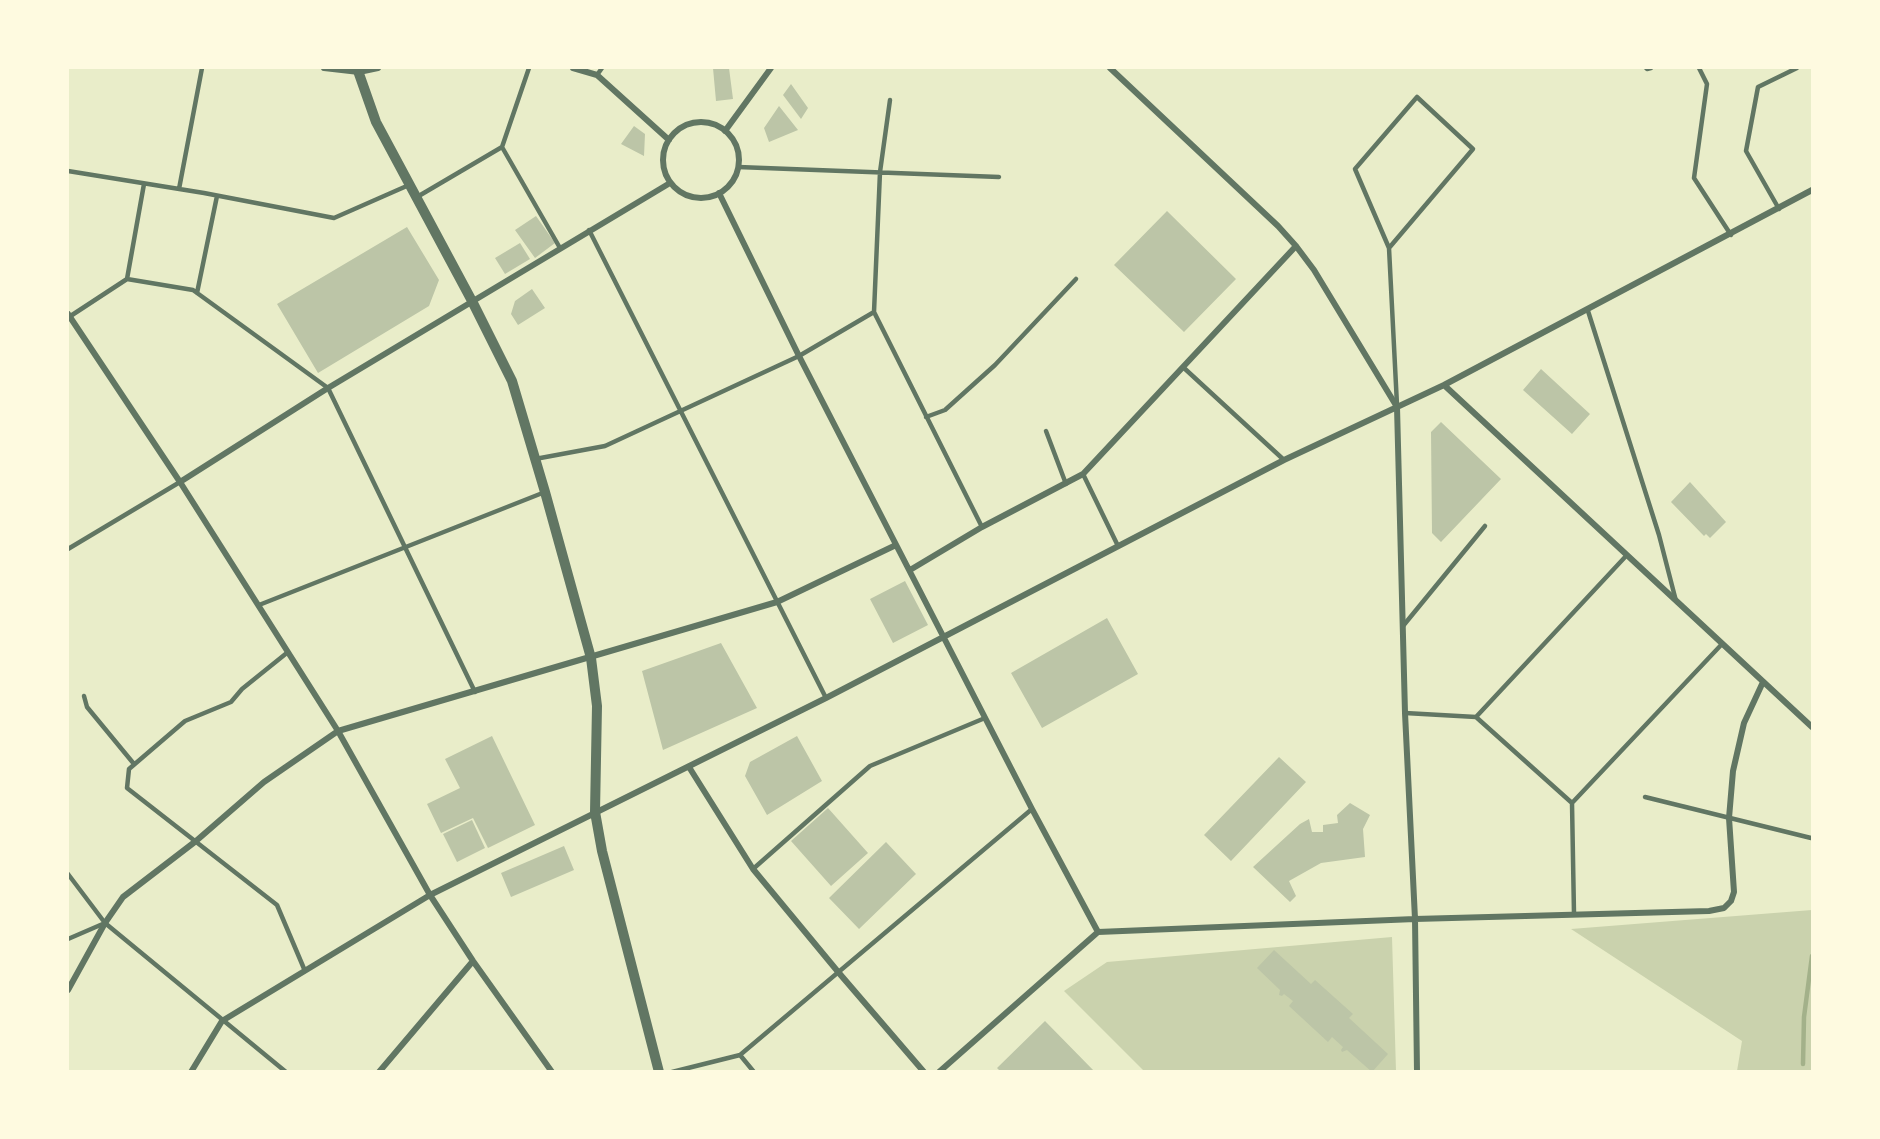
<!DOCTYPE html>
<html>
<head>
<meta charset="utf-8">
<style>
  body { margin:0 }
  #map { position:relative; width:1880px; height:1139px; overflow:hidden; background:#e9edc9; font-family:"Golos Text",sans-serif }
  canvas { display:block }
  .frame { position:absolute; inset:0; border:69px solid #fefae0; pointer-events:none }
</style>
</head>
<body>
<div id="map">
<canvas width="1880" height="1139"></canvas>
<div class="frame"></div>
</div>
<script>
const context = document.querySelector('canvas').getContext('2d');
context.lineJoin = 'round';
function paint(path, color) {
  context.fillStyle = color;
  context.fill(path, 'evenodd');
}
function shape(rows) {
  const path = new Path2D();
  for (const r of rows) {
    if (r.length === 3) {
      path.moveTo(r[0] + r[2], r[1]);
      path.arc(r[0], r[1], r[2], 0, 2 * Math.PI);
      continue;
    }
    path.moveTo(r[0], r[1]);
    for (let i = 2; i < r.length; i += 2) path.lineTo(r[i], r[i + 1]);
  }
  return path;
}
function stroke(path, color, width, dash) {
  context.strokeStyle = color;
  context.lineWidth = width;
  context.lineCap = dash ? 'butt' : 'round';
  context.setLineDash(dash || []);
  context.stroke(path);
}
paint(shape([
  [1812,910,1812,1071,1737,1071,1742,1041,1571,929],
  [1392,937,1396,1071,1144,1071,1064,991,1107,962]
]), '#cad2ad');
stroke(shape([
  [1803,1064,1804,1017,1812,956]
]), '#a3b18a', 4.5);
paint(shape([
  [713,68,729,68,733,99,716,101],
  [791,84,808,108,801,119,783,95],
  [779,106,798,130,769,142,764,128],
  [634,126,645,134,644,156,621,144],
  [1167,211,1236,279,1184,332,1114,265],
  [536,216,555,243,535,258,515,230],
  [407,227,439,280,429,306,318,373,277,304],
  [520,243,530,259,505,274,495,258],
  [532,289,545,308,518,325,511,314,515,301],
  [1541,369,1590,414,1572,434,1523,390],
  [1441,422,1501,479,1441,542,1432,533,1431,432],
  [1690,482,1726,522,1710,538,1706,534,1704,536,1671,502],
  [905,581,928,625,893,643,870,599],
  [1107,618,1138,674,1042,728,1011,673],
  [721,643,757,708,663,750,642,671],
  [492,736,535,825,488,848,473,818,441,833,427,804,460,788,445,759],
  [797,736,822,781,767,815,745,776,750,762],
  [1279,757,1306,782,1231,861,1204,835],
  [1350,803,1370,815,1363,829,1365,857,1321,863,1289,881,1296,896,1290,902,1253,867,1300,824,1309,819,1312,832,1323,832,1323,825,1338,823,1337,815],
  [828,808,868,853,831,886,791,841],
  [472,820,485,848,457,862,443,834],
  [886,842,916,874,859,929,829,898],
  [564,846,574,870,511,897,501,873],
  [1274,950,1311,984,1315,980,1353,1014,1349,1018,1388,1054,1372,1072,1347,1050,1342,1052,1341,1050,1343,1047,1332,1037,1328,1042,1289,1006,1293,1001,1284,994,1282,996,1279,995,1280,990,1257,968],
  [1045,1021,1095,1072,1001,1072,997,1068]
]), '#bcc5a7');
stroke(shape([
  [529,68,502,147,560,248],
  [1646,68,1647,69,1651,68],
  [1699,68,1707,84,1694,178,1731,235],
  [597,75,602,68],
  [890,100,880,172,874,312,982,527],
  [738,167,999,177],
  [68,171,204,193,334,218,409,185],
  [179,189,202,68],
  [417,197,502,147],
  [1779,209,1746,151,1758,87,1797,68],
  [589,230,826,698],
  [1389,248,1473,149,1417,97,1355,169,1389,248,1397,405],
  [127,279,144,184],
  [197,293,217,196],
  [1588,311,1659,535,1676,601],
  [69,317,127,279,193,290,328,388,475,692],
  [1184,368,1284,460],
  [926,417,945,410,995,365,1076,279],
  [1046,431,1066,484],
  [535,459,605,446,799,356,874,312],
  [1083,474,1118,546],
  [68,549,180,482],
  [259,605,545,492],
  [1403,626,1485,526],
  [288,652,242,689,231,702,185,721,129,769,127,788,277,905,305,971],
  [84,696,87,707,134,764],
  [1405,713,1476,717,1626,556],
  [1476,717,1572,803],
  [1645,797,1811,838],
  [753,869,870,766,985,718],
  [68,874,105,923,286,1072],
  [1574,914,1572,803,1722,644],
  [68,939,105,923],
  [740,1055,754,1072],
  [672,1072,740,1055,1032,809]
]), '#617663', 4.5);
stroke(shape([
  [324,68,359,72,378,68],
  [573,68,597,75,669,140],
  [1110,68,1278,226,1296,246,1314,270,1397,407,1405,713,1415,919,1417,1072],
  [701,160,38],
  [725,131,771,68],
  [719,193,799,356,1032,809,1098,932],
  [68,314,180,482,338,731,430,895,473,961,552,1072],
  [1444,385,1812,727],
  [180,482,328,388,670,183],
  [910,570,982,527,1083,474,1296,246],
  [689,767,753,869,839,973,924,1072],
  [68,990,105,923,123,897,196,841,264,782,338,731,777,602,896,545],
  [191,1072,222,1021,430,895,826,698,1284,460,1444,385,1812,190],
  [379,1072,473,961],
  [939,1072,1098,932,1415,919,1709,911,1724,908,1731,901,1734,892,1729,818,1733,771,1744,723,1763,682]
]), '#617663', 6);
stroke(shape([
  [357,68,376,122,472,301,512,381,545,492,591,658,597,706,595,812,602,851,659,1072]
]), '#617663', 10);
</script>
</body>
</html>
